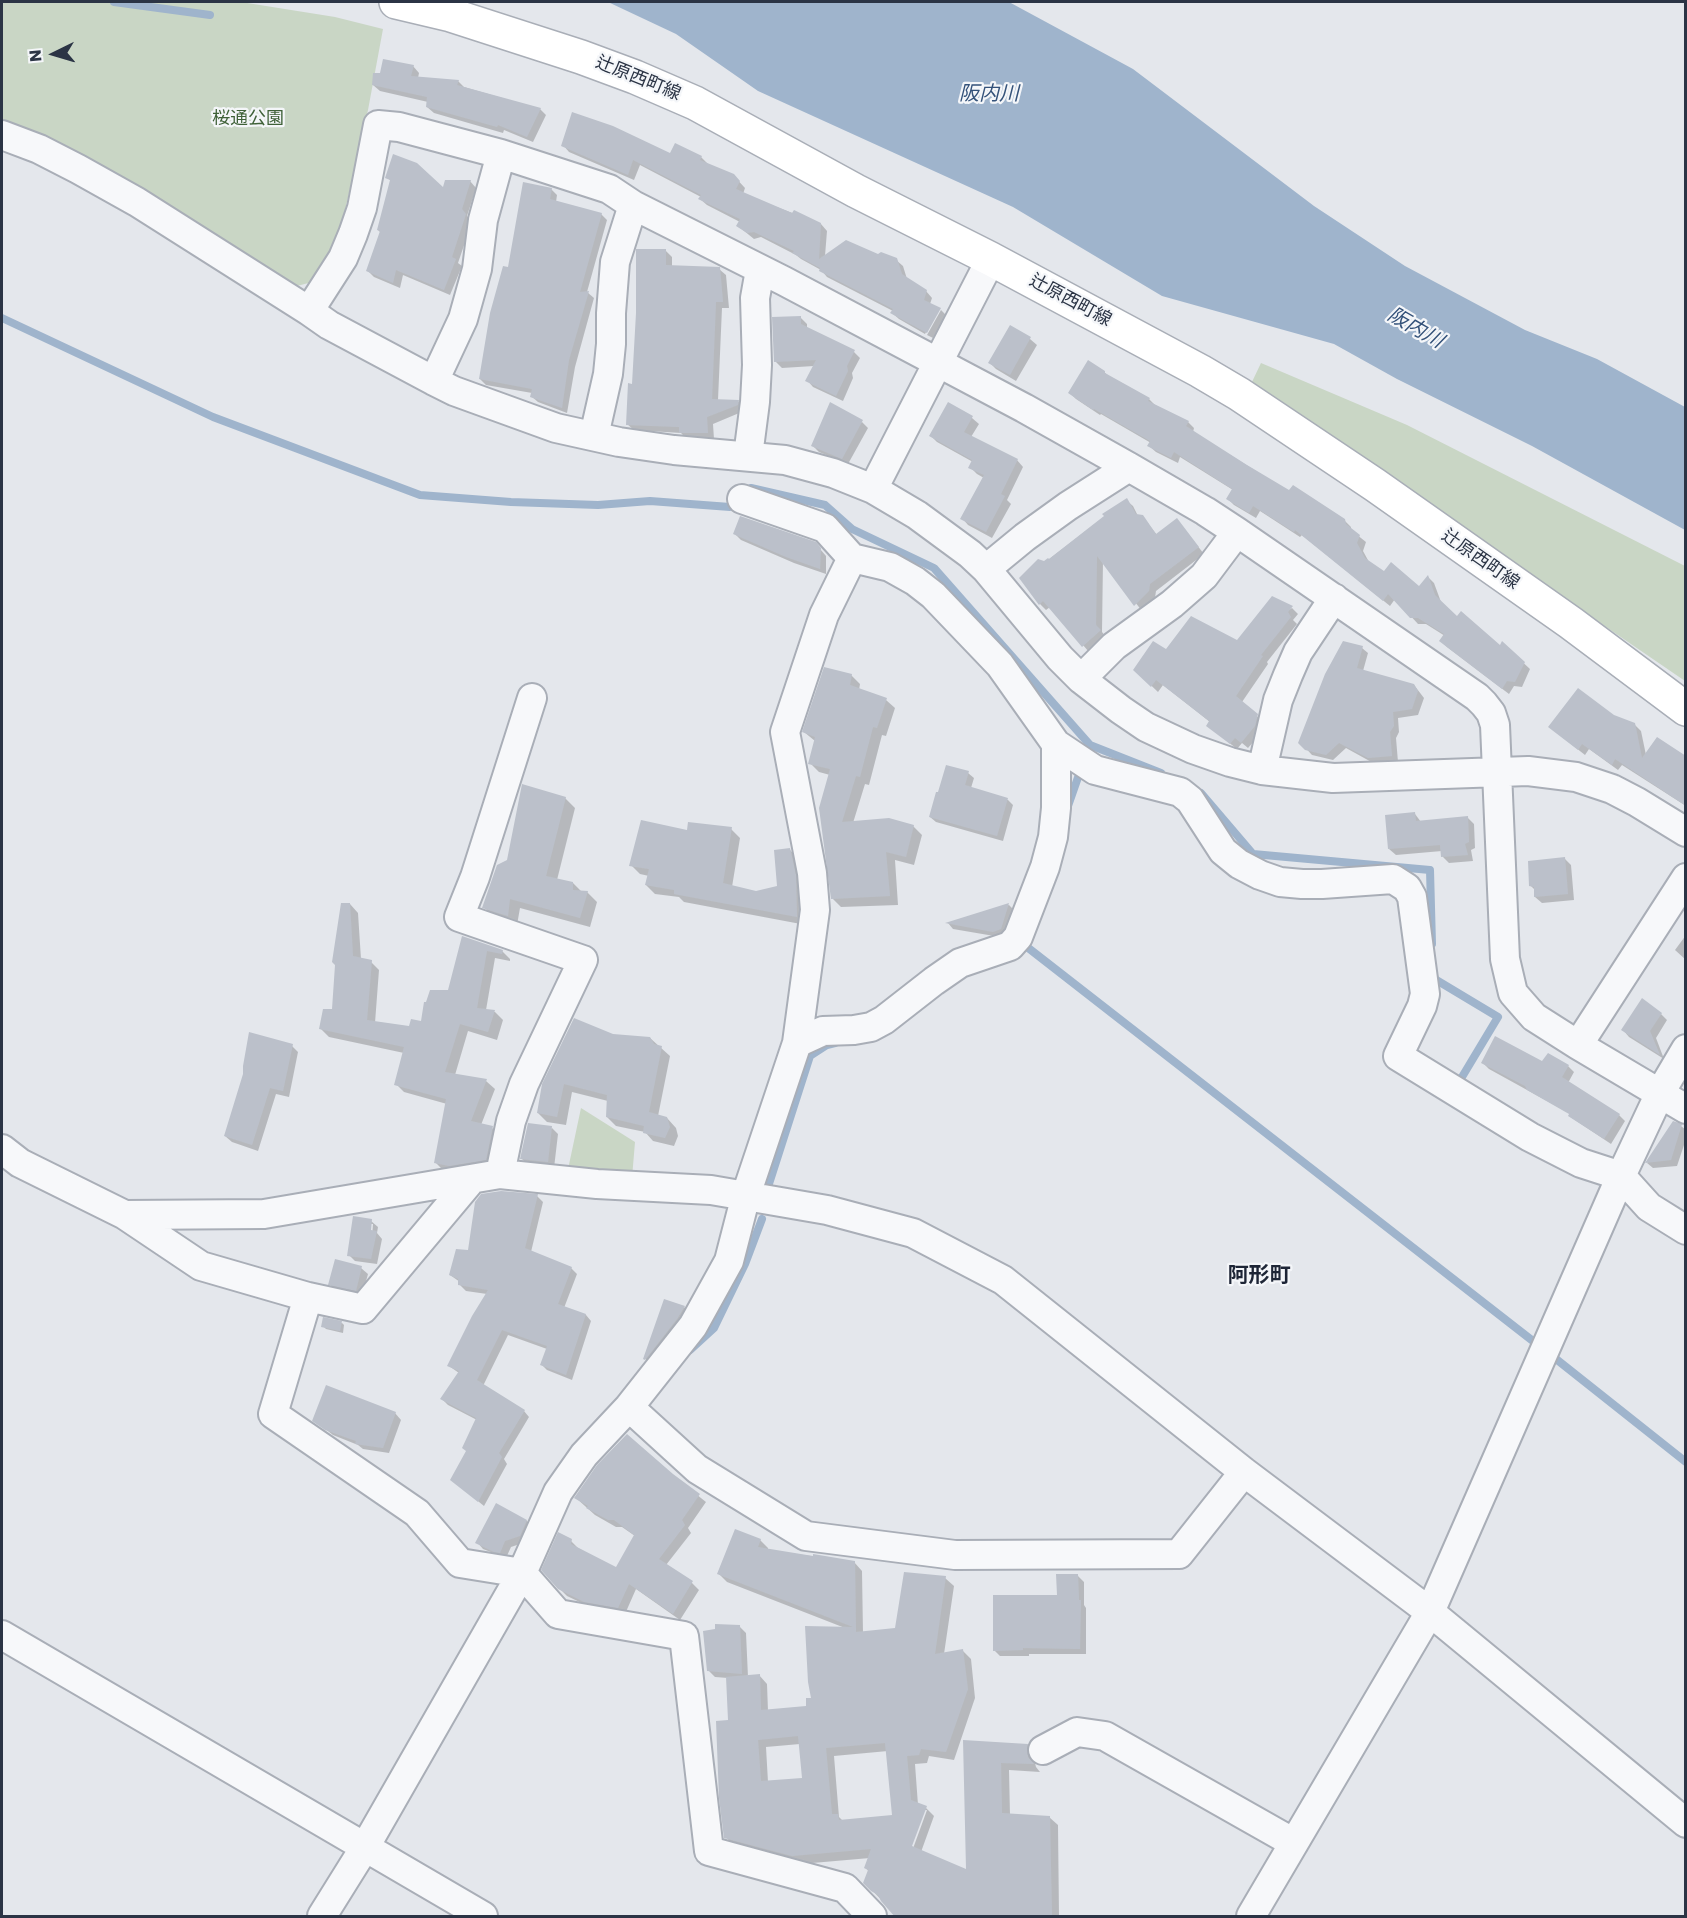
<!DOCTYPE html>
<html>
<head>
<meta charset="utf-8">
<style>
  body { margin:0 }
  #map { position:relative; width:1687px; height:1918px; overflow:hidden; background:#e4e7ec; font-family:Poppins,sans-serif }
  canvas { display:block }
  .frame { position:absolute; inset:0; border:3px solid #2b3445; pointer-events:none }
  .north { position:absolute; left:24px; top:24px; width:60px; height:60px; -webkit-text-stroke:4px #f4f6f9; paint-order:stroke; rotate:265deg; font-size:16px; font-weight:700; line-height:24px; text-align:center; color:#2b3445 }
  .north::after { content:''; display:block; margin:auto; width:21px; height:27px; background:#2b3445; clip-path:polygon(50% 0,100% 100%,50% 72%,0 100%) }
</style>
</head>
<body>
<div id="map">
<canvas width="1687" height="1918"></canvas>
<div class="frame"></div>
<div class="north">N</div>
</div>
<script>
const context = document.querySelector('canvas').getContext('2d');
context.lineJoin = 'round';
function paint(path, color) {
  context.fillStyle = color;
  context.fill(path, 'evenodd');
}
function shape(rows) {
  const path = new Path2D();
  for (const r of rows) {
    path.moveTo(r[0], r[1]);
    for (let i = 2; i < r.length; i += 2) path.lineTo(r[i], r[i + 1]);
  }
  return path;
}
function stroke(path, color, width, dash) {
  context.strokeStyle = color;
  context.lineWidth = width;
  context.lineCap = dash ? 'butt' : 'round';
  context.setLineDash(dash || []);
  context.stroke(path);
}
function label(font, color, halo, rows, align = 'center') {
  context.font = font + ' Poppins,"Noto Sans JP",sans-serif';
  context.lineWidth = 4.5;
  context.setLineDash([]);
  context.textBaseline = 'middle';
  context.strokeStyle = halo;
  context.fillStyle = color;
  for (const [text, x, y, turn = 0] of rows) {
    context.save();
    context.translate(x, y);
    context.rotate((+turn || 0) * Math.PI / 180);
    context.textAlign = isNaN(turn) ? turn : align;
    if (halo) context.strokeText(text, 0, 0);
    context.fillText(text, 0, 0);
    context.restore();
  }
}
paint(shape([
  [2,2,241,2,335,17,383,29,368,110,343,219,316,281,297,286,148,193,2,122],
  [1261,363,1407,425,1685,566,1685,681,1251,384],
  [581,1108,635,1142,632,1178,567,1174]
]), '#c9d6c5');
paint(shape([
  [608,2,1009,2,1133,69,1314,206,1405,266,1525,330,1597,359,1685,407,1685,530,1532,446,1397,379,1334,344,1162,296,1013,207,758,91,676,34]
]), '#9fb4cc');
paint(shape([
  [413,66,419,73,418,78,458,81,464,87,540,109,546,115,533,142,504,130,503,133,434,113,427,107,428,102,380,91,373,85],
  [563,145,671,155,676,145,701,157,708,164,733,175,745,188,743,194,821,224,827,231,825,256,878,255,896,260,903,266,907,279,926,291,932,298,930,304,940,309,938,309,925,334,899,319,892,313,893,311,827,277,821,270,801,259,796,255,761,237,754,239,738,226,740,222,707,205,700,199,701,197,640,165,634,180,569,152],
  [387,177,444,190,470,181,476,188,467,216,472,222,458,263,462,266,450,295,403,275,400,288,374,277,368,271,381,233,378,230,392,182],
  [551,189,557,195,556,202,601,214,607,220,587,292,594,298,575,367,567,413,538,402,531,396,532,393,486,385,480,379,509,269],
  [665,250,672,257,672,267,719,269,726,275,729,308,722,308,718,400,738,401,744,407,744,411,713,424,714,439,687,439,681,433,634,430,627,424,634,385],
  [941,310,946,315,933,338,927,335],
  [800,317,807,324,807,328,854,352,860,358,852,373,853,378,843,401,813,387,807,380,814,366,782,368,775,361],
  [1010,327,1030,339,1037,345,1016,381,996,369,990,363],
  [1104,372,1110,377,1149,399,1155,405,1188,422,1194,428,1193,432,1290,492,1344,520,1351,527,1351,530,1366,542,1363,551,1369,562,1384,573,1419,589,1428,577,1434,583,1441,602,1457,618,1500,647,1502,643,1530,669,1522,687,1514,686,1509,694,1447,647,1441,641,1445,636,1426,624,1418,624,1395,599,1390,606,1302,535,1300,537,1260,511,1256,518,1234,505,1228,499,1233,490,1180,457,1178,463,1156,452,1149,446,1151,443,1101,414,1100,415,1076,399,1070,393],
  [948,404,972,418,979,424,971,437,1017,460,1023,467,1007,500,1011,504,992,538,968,525,962,518,984,478,977,474,970,467,973,462,937,442,931,436],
  [862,422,868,428,848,464,819,452,812,445],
  [1126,500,1133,506,1138,516,1143,517,1157,535,1177,520,1204,554,1156,591,1155,598,1142,611,1103,561,1102,632,1106,637,1089,652,1050,607,1046,610,1040,604,1044,563],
  [734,533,815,543,826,556,826,574,794,563,741,540],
  [1292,608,1298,614,1293,620,1297,624,1267,662,1268,664,1242,702,1263,722,1261,733,1248,748,1242,743,1237,749,1208,726,1210,722,1163,685,1158,692,1135,670,1166,651,1237,642],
  [1362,648,1368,653,1363,671,1414,685,1424,698,1418,715,1398,718,1399,732,1396,738,1398,762,1375,764,1346,748,1333,760,1312,755,1300,742],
  [851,675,860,684,859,690,886,700,895,708,886,736,882,735,869,785,865,784,853,823,913,826,922,835,914,865,895,860,898,905,841,907,832,898,830,775,819,772,810,763,815,741,804,732],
  [1613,716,1634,724,1641,731,1646,755,1686,766,1686,806,1622,765,1618,770,1589,749,1585,755,1557,733],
  [968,773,974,778,971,788,1008,800,1013,805,1003,841,936,822,930,817],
  [565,798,575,808,557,880,573,883,582,892,587,892,597,902,590,927,520,908,517,925,494,917,484,907,508,861],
  [1415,814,1421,822,1467,817,1474,824,1475,848,1471,850,1473,861,1449,863,1443,857,1442,851,1396,855,1389,849],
  [731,829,740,838,732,887,756,893,778,887,790,850,799,859,806,925,684,902,679,897,655,894,646,885,649,876,640,874,631,865,688,831],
  [1565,859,1571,865,1574,900,1542,903,1535,897,1536,891,1530,885],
  [350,904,358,913,361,959,371,962,379,970,375,1023,410,1027,422,1023,449,991,463,938,502,951,510,959,510,961,495,958,486,1010,495,1012,503,1020,497,1040,468,1031,455,1075,486,1081,495,1089,481,1125,492,1128,501,1136,494,1168,444,1171,435,1162,447,1104,404,1092,396,1084,404,1053,329,1037,320,1028,333,1010],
  [1009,905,1015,911,1007,935,1000,937,953,929,948,923],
  [1686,935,1686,960,1675,950],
  [1661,1014,1667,1020,1656,1038,1664,1059,1629,1037,1623,1030],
  [612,1036,650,1038,670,1056,658,1116,667,1118,676,1128,678,1136,674,1146,653,1141,645,1132,616,1126,607,1117,608,1101,572,1092,566,1125,547,1122,538,1113,544,1084],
  [292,1046,298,1052,289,1097,276,1094,258,1151,232,1142,225,1136],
  [1483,1063,1568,1066,1574,1072,1568,1083,1619,1115,1625,1121,1611,1144,1572,1118,1576,1117,1489,1069],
  [1681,1126,1686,1130,1686,1139,1677,1166,1653,1168,1647,1163],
  [552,1128,558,1134,554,1168,528,1165,522,1159],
  [537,1196,543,1202,531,1252,571,1268,577,1274,564,1308,586,1315,591,1321,572,1380,547,1370,542,1365,547,1349,508,1335,483,1386,524,1411,529,1417,504,1459,507,1464,484,1506,458,1485,477,1420,448,1405,442,1399,459,1373,449,1366,487,1294,466,1291,460,1285,460,1282,450,1275,469,1252],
  [371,1221,378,1227,377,1233,382,1239,377,1264,355,1261,349,1255],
  [370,1224,373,1224,372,1238],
  [361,1268,368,1274,362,1296,336,1290,330,1284],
  [665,1301,684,1307,687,1310,680,1322,647,1361,645,1358],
  [342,1323,344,1325,343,1333,326,1329,323,1326],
  [395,1413,401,1420,389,1453,363,1449,358,1445,333,1435,314,1420],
  [672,1475,706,1502,688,1528,691,1533,666,1565,692,1583,699,1590,680,1620,636,1589,625,1614,592,1608,567,1596,559,1588,571,1541,578,1548,617,1569,635,1536,622,1527,616,1527,595,1515,576,1498],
  [497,1505,527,1521,533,1528,526,1542,511,1547,506,1558,483,1549,477,1542],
  [760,1540,768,1548,768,1550,854,1562,862,1571,863,1633,896,1630,945,1578,954,1586,944,1654,962,1650,971,1659,975,1698,954,1760,929,1756,927,1763,915,1764,918,1805,926,1808,934,1816,921,1852,968,1872,964,1741,1028,1745,1036,1753,1034,1759,1036,1767,1040,1772,1009,1770,1010,1815,1049,1817,1058,1825,1059,1916,897,1916,865,1883,869,1872,866,1868,870,1858,801,1864,734,1846,726,1837,730,1721,728,1678,715,1677,709,1671,739,1626,746,1633,748,1677,759,1675,767,1684,768,1711,808,1707,845,1628,727,1582,719,1574],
  [800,1744,803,1780,768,1782,766,1747],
  [888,1751,893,1816,843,1821,839,1817,834,1756],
  [924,1810,927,1810,911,1854,908,1853],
  [1078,1576,1084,1582,1084,1605,1086,1608,1086,1654,1029,1654,1029,1656,1000,1656,994,1650,1059,1596]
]), '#0003');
stroke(shape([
  [114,2,210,15],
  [2,318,213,417,420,495,511,502,598,505,650,501,730,507,734,498],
  [751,488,825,505,852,529,934,568,1090,745,1161,773],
  [1201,793,1253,854,1430,870,1432,944],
  [1068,806,1082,766],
  [1027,947,1556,1359,1686,1462],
  [1432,974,1433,978,1498,1017,1459,1082],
  [767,1190,810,1056,827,1045,835,1043],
  [690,1350,714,1328,745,1264,762,1219]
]), '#9fb4cc', 8);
paint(shape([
  [383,59,414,65,411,76,459,80,457,85,541,108,527,137,498,125,497,127,426,107,427,97,372,85,373,73,380,73],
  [572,112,613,126,670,153,675,143,702,156,700,160,734,174,740,181,736,189,792,213,794,210,821,223,819,259,846,240,878,254,881,252,897,258,902,274,927,290,924,300,941,308,927,333,890,313,893,309,819,271,820,268,792,253,794,251,754,232,747,233,736,226,740,219,698,199,701,195,633,160,628,175,561,146],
  [393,154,417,163,443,187,445,180,471,180,462,209,466,214,452,257,456,259,444,290,396,270,393,283,366,271,380,231,377,230,390,180,385,178],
  [523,182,552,188,550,199,602,213,580,292,589,291,569,360,562,408,530,397,532,389,479,379,490,313,503,266,508,267],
  [636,249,666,249,666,265,720,267,723,302,716,302,712,399,739,400,738,405,707,417,708,433,679,433,679,427,626,425,628,383,632,384,636,313],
  [801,316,801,324,855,350,847,366,848,371,836,396,805,381,816,360,774,362,772,317],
  [1010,325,1031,337,1010,375,988,363],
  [1088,360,1105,371,1105,373,1150,398,1148,401,1189,421,1186,426,1247,465,1289,490,1293,485,1345,519,1346,524,1360,535,1357,543,1365,558,1384,571,1391,562,1419,586,1428,575,1435,595,1457,616,1461,611,1500,645,1502,641,1525,662,1515,682,1507,681,1502,689,1439,641,1444,634,1418,618,1410,618,1388,594,1383,601,1295,530,1294,532,1253,506,1249,513,1226,499,1232,489,1174,452,1171,458,1147,446,1150,441,1094,409,1093,410,1068,393],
  [830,402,863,420,842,459,811,446],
  [948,402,973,416,964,432,1018,459,1001,494,1005,496,986,532,960,519,984,475,968,468,972,460,929,436],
  [1127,498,1136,514,1143,515,1156,534,1177,518,1199,547,1150,584,1149,591,1134,606,1097,556,1096,625,1101,630,1082,647,1043,601,1039,605,1019,578,1038,559,1044,561,1048,558,1049,559,1104,516,1102,514],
  [740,516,816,542,821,548,820,569,786,557,733,534],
  [1272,596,1293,606,1288,612,1291,617,1261,655,1263,656,1236,696,1258,714,1255,726,1241,743,1235,738,1230,744,1206,726,1209,721,1156,680,1151,687,1133,670,1153,641,1166,649,1191,616,1237,640],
  [1343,641,1363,646,1357,668,1414,684,1418,691,1412,709,1393,712,1394,726,1390,732,1392,756,1368,758,1339,743,1326,755,1305,750,1298,743,1325,674],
  [824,667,852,674,850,685,887,698,877,728,873,727,860,777,856,776,842,822,889,818,914,825,906,857,886,852,890,896,831,899,819,808,830,769,808,764,815,737,802,732],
  [1578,688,1614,715,1635,723,1642,758,1657,737,1686,756,1686,806,1615,759,1612,765,1582,744,1578,750,1548,727],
  [946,765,969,771,965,785,1008,798,997,836,929,817,936,792,938,792],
  [522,784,566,797,546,876,573,882,573,890,588,891,580,918,510,899,508,916,482,908,497,865,507,860],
  [1415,812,1416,821,1468,816,1469,842,1465,844,1468,855,1441,857,1440,845,1388,849,1385,815],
  [641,820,687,830,688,822,732,827,723,883,756,891,777,886,774,850,790,848,796,875,797,917,674,894,674,890,645,885,649,869,629,866],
  [1565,857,1568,894,1534,897,1534,887,1529,886,1528,861],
  [341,903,350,903,353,956,372,960,367,1020,409,1026,411,1019,421,1021,424,1002,426,1002,430,990,448,990,462,936,503,950,502,954,487,951,477,1008,495,1010,488,1032,460,1024,445,1072,487,1079,471,1121,493,1126,486,1160,449,1166,434,1163,446,1099,394,1085,404,1047,319,1029,323,1009,332,1009,335,965,332,962],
  [1009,903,1001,929,993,932,945,923],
  [1642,998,1662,1013,1650,1031,1660,1055,1621,1030],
  [574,1018,613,1034,650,1037,654,1044,662,1046,649,1112,667,1117,670,1127,665,1138,643,1133,644,1126,606,1117,607,1095,564,1084,557,1117,537,1113,542,1084],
  [249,1032,293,1044,283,1091,270,1088,252,1145,224,1136,243,1074,243,1066],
  [1495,1036,1542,1061,1548,1053,1569,1065,1562,1077,1620,1114,1604,1139,1568,1116,1569,1114,1527,1090,1525,1086,1481,1063],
  [1673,1121,1682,1124,1671,1160,1645,1163],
  [528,1123,552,1126,548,1162,520,1159],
  [501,1191,538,1194,525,1248,572,1267,558,1304,586,1314,566,1375,540,1365,547,1346,502,1330,477,1380,525,1410,499,1453,502,1457,478,1502,450,1480,466,1451,462,1448,476,1418,440,1399,459,1371,447,1366,472,1316,488,1290,458,1285,458,1279,449,1275,456,1249,468,1250,475,1202,481,1194],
  [353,1216,372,1219,371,1230,377,1231,371,1259,347,1256],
  [335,1259,362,1266,356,1291,328,1285],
  [664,1299,685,1306,677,1319,645,1360,643,1359],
  [323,1317,342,1321,340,1331,321,1327],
  [326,1385,396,1412,383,1448,355,1444,356,1441,325,1430,312,1421],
  [627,1434,673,1474,700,1494,682,1520,685,1525,659,1559,693,1581,673,1614,629,1584,618,1608,584,1602,558,1589,541,1570,558,1532,572,1539,571,1544,616,1567,634,1535,614,1520,608,1520,586,1508,588,1506,574,1498,597,1465],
  [496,1503,527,1520,520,1536,505,1541,500,1553,494,1552,475,1543],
  [735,1529,761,1539,758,1547,813,1556,813,1554,855,1561,856,1632,895,1628,904,1572,946,1576,935,1654,963,1649,968,1689,946,1752,921,1749,919,1755,907,1756,911,1800,927,1806,912,1846,966,1869,963,1740,1028,1744,1027,1750,1028,1757,1034,1764,1001,1763,1002,1813,1050,1816,1052,1917,895,1917,881,1901,878,1895,871,1891,863,1883,868,1870,864,1868,871,1849,792,1856,724,1838,719,1798,716,1721,728,1720,726,1677,760,1674,761,1710,806,1706,806,1698,811,1698,808,1682,805,1626,853,1627,717,1574],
  [798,1736,802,1778,761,1781,758,1740],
  [885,1743,892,1815,839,1820,838,1814,832,1814,826,1748],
  [1056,1574,1078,1574,1079,1600,1081,1600,1080,1649,1023,1648,1023,1650,993,1651,993,1595,1057,1595],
  [715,1624,740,1625,742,1674,707,1671,703,1631,715,1629]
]), '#bbc0ca');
const street = shape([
  [2,135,39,149,78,169,137,202,309,311,343,258,353,234,362,208,378,125,399,127,501,154,609,189,633,205,784,281,1024,408,1129,467,1205,511,1237,532,1477,697,1484,704,1491,713,1495,725,1505,959,1513,993,1534,1017,1578,1045,1686,1109],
  [309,311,329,325,434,381,454,391,556,428,619,442,674,450,785,460,833,473,873,489,917,515,970,554,986,569,1060,658,1081,679,1121,710,1146,727,1193,749,1230,762,1262,770,1333,778,1528,771,1576,777,1612,789,1637,802,1686,832],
  [434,381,463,319,477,269,483,220,501,154],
  [594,436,608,374,611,344,611,313,615,262,633,205],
  [748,456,755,402,757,365,755,298,760,270],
  [873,489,991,259],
  [852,558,890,567,915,581,933,595,1000,665,1056,744],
  [986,569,1025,537,1068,506,1129,467],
  [1081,679,1114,646,1172,604,1204,576,1237,532],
  [1262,770,1278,700,1288,675,1298,652,1334,598],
  [797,1043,823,1031,854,1030,871,1027,884,1020,934,981,960,963,1010,946,1018,937,1045,867,1053,837,1056,808,1056,744,1095,770,1180,792,1190,800,1223,851,1239,864,1260,875,1280,882,1302,884,1322,884,1393,879,1407,888,1412,897,1425,994,1422,1006,1398,1056,1530,1137,1581,1163,1621,1176,1649,1207,1686,1230],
  [1578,1045,1686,878],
  [2,1149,20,1163,125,1215,264,1214,500,1174,597,1184,711,1190,827,1210,913,1233,1003,1280,1244,1472,1430,1612,1686,1823],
  [500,1174,511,1121,524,1084,583,960,459,917,475,877,532,698],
  [125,1215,201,1266,308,1297,273,1414,417,1513,460,1563,522,1573,558,1614,684,1636,709,1851,845,1888,872,1916],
  [308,1297,363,1309,472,1179],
  [629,1407,697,1469,806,1536,955,1555,1179,1554,1244,1472],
  [2,1635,483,1916],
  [1043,1750,1077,1732,1105,1736,1294,1843],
  [322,1916,365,1847,522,1573,558,1492,584,1455,629,1407,693,1326,729,1261,746,1195,797,1043,815,910,812,873,785,732,824,615,852,558,825,528,742,499],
  [1251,1916,1430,1612,1621,1176,1660,1093,1686,1049]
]);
const secondary = shape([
  [396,2,451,15,581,57,635,77,695,103,856,191,991,259,1200,371,1239,394,1375,485,1571,623,1686,709]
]);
stroke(street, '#a9aeb7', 32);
stroke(secondary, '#a9aeb7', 36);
stroke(street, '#f7f8fa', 28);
stroke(secondary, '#fff', 33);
label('18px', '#2b3445', '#f4f6f9', [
  ["辻原西町線",638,79,22],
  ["辻原西町線",1070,301,28],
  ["辻原西町線",1480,560,35]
]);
label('18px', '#3f6138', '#f4f6f9', [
  ["桜通公園",248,119]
]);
label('italic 20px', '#34527a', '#f4f6f9', [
  ["阪内川",989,95],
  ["阪内川",1415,329,30]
]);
label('bold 21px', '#1d2536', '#f4f6f9', [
  ["阿形町",1259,1277]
]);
</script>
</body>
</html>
